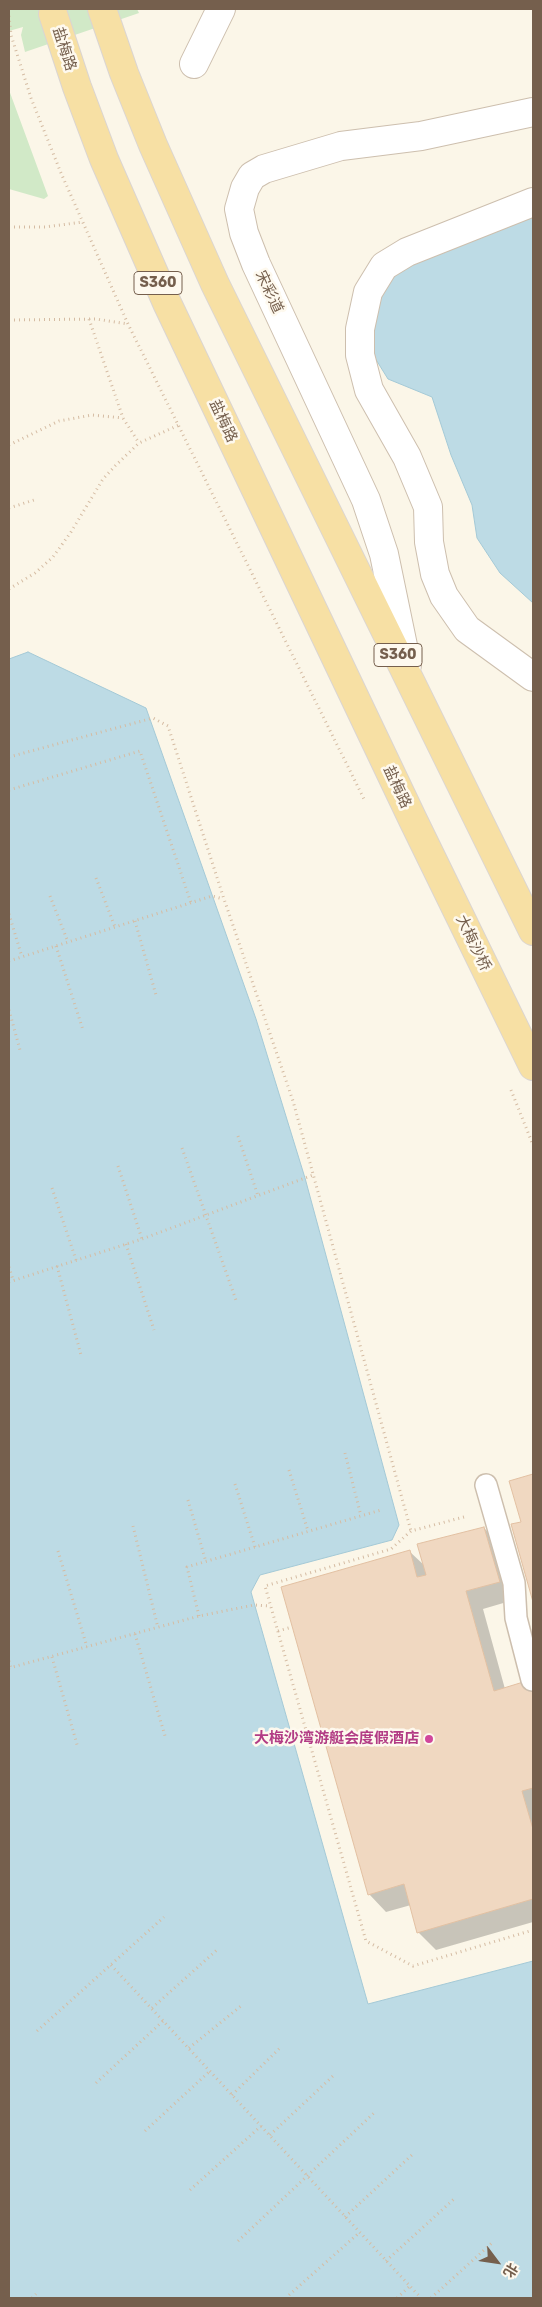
<!DOCTYPE html>
<html>
<head>
<meta charset="utf-8">
<style>
  body { margin:0 }
  #map { position:relative; width:542px; height:2307px; overflow:hidden; background:#fbf6e8; font-family:Rubik,"Noto Sans SC",sans-serif }
  canvas { display:block }
  .frame { position:absolute; inset:0; border:10px solid #755f4d; pointer-events:none }
  .north { position:absolute; left:472px; top:2237px; width:50px; height:50px; -webkit-text-stroke:4px #fef9ee; paint-order:stroke; rotate:121deg; font-size:14px; font-weight:700; line-height:20px; text-align:center; color:#755f4d }
  .north::after { content:''; display:block; margin:auto; width:18px; height:22px; background:#755f4d; clip-path:polygon(50% 0,100% 100%,50% 72%,0 100%) }
</style>
</head>
<body>
<div id="map">
<canvas width="542" height="2307"></canvas>
<div class="frame"></div>
<div class="north">北</div>
</div>
<script>
const context = document.querySelector('canvas').getContext('2d');
context.lineJoin = 'round';
function paint(path, color) {
  context.fillStyle = color;
  context.fill(path, 'evenodd');
}
function shape(rows) {
  const path = new Path2D();
  for (const r of rows) {
    path.moveTo(r[0], r[1]);
    for (let i = 2; i < r.length; i += 2) path.lineTo(r[i], r[i + 1]);
  }
  return path;
}
function stroke(path, color, width, dash) {
  context.strokeStyle = color;
  context.lineWidth = width;
  context.lineCap = dash ? 'butt' : 'round';
  context.setLineDash(dash || []);
  context.stroke(path);
}
function label(font, color, halo, rows, align = 'center') {
  context.font = font + ' Rubik,"Noto Sans SC",sans-serif';
  context.lineWidth = 5;
  context.setLineDash([]);
  context.textBaseline = 'middle';
  context.strokeStyle = halo;
  context.fillStyle = color;
  for (const [text, x, y, turn = 0] of rows) {
    context.save();
    context.translate(x, y);
    context.rotate((+turn || 0) * Math.PI / 180);
    context.textAlign = isNaN(turn) ? turn : align;
    if (halo) context.strokeText(text, 0, 0);
    context.fillText(text, 0, 0);
    context.restore();
  }
}
paint(shape([
  [9,9,137,9,139,13,25,52,21,35,23,27,9,31],
  [9,90,48,196,44,199,9,189]
]), '#d1e9c7');
const water = shape([
  [533,215,533,603,500,573,477,538,472,505,451,455,432,397,388,379,375,358,372,331,379,300,393,272,533,215],
  [28,652,146,708,256,1019,305,1178,399,1525,392,1540,260,1575,251,1592,368,2004,533,1961,533,2298,9,2298,9,659,28,652]
]);
paint(water, '#bddbe5');
stroke(water, '#a4c9d6', 1);
paint(shape([
  [533,1475,533,1597,513,1525,523,1523,511,1481],
  [484,1528,502,1546,517,1599,483,1609,505,1689,533,1681,533,1922,436,1950,418,1932,411,1905,386,1912,369,1894,409,1551,425,1566]
]), '#0003');
const building = shape([
  [533,1474,533,1602,511,1524,521,1522,509,1481,533,1474],
  [484,1527,500,1582,466,1591,494,1691,533,1679,533,1788,522,1791,533,1829,533,1899,417,1933,404,1884,368,1895,281,1587,410,1550,417,1577,426,1575,417,1544,484,1527]
]);
paint(building, '#f0d8c1');
stroke(building, '#e2c0a2', 1);
const lane = shape([
  [486,1485,514,1583,516,1618,532,1680]
]);
const street = shape([
  [194,64,221,9],
  [533,202,407,252,384,266,368,292,360,329,360,355,369,390,407,457,428,507,429,542,435,574,444,596,467,629,533,677],
  [407,665,384,554,366,500,256,264,244,233,239,209,245,188,252,176,264,169,341,146,421,136,533,112]
]);
const primary = shape([
  [102,9,124,73,153,145,215,284,533,931],
  [53,14,77,87,104,159,167,303,413,820,533,1066]
]);
stroke(lane, '#cdbfae', 24);
stroke(street, '#cdbfae', 30);
stroke(primary, '#dbd5d1', 30);
stroke(shape([
  [9,16,11,35,31,98,61,173,128,324,365,801],
  [9,227,45,227,83,222],
  [89,319,123,418,139,443],
  [9,320,96,319,128,324],
  [9,445,59,421,92,415,123,418],
  [9,508,34,500],
  [9,589,35,573,53,557,71,532,103,479,115,466,139,443,179,425],
  [9,757,153,718,168,726,224,899,293,1101,411,1531],
  [9,790,140,751,191,903],
  [96,878,115,927],
  [50,896,68,942],
  [9,914,22,957],
  [135,921,156,995],
  [56,946,83,1030],
  [9,961,212,896,223,899],
  [9,1010,20,1050],
  [511,1090,533,1145],
  [238,1136,258,1196],
  [182,1148,237,1303],
  [118,1166,142,1239],
  [52,1188,76,1260],
  [126,1244,154,1330],
  [57,1266,81,1355],
  [9,1267,13,1280],
  [9,1282,142,1239,313,1175],
  [345,1453,361,1516],
  [289,1470,308,1531],
  [235,1484,255,1547],
  [188,1500,206,1562],
  [464,1517,411,1531,391,1549,265,1586,366,1941,413,1966,533,1930],
  [133,1526,158,1628],
  [58,1551,87,1647],
  [199,1616,187,1567,381,1510],
  [278,1631,292,1627],
  [135,1634,165,1736],
  [52,1657,78,1748],
  [9,1661,11,1668],
  [9,1668,199,1616,254,1605,271,1606],
  [111,1965,421,2298],
  [152,2008,218,1949],
  [37,2031,164,1917],
  [189,2048,241,2006],
  [96,2083,163,2021],
  [232,2095,282,2046],
  [145,2131,210,2071],
  [270,2135,333,2076],
  [190,2190,261,2126],
  [345,2217,414,2153],
  [238,2241,374,2113],
  [386,2261,454,2199],
  [289,2295,360,2232],
  [32,2298,36,2294],
  [397,2298,410,2286],
  [431,2298,493,2242]
]), '#d5bca3', 3, [1, 4]);
stroke(lane, '#fff', 21);
stroke(street, '#fff', 28);
stroke(primary, '#f7e0a4', 28);
for (const [x, y, r, color] of [
  [429,1739,5,"#d1479c"]
]) {
  const dot = new Path2D();
  dot.arc(x, y, r, 0, 2 * Math.PI);
  context.fillStyle = color;
  context.fill(dot);
  stroke(dot, '#fef9ee', 2);
}
for (const [x, y, w] of [
  [158,283,48],
  [398,655,48]
]) {
  const box = new Path2D();
  box.roundRect(x - w / 2, y - 11.5, w, 23, 4);
  context.fillStyle = '#fef9ee';
  context.fill(box);
  stroke(box, '#755f4d', 1);
}
label('bold 14px', '#755f4d', null, [
  ["S360",158,283],
  ["S360",398,655]
]);
label('15px', '#755f4d', '#fef9ee', [
  ["盐梅路",64,49,72],
  ["宋彩道",269,292,65],
  ["盐梅路",223,421,65],
  ["盐梅路",397,787,65],
  ["大梅沙桥",473,943,64]
]);
label('bold 15px', '#b23c85', '#fef9ee', [
  ["大梅沙湾游艇会度假酒店",419,1739]
], 'right');
</script>
</body>
</html>
